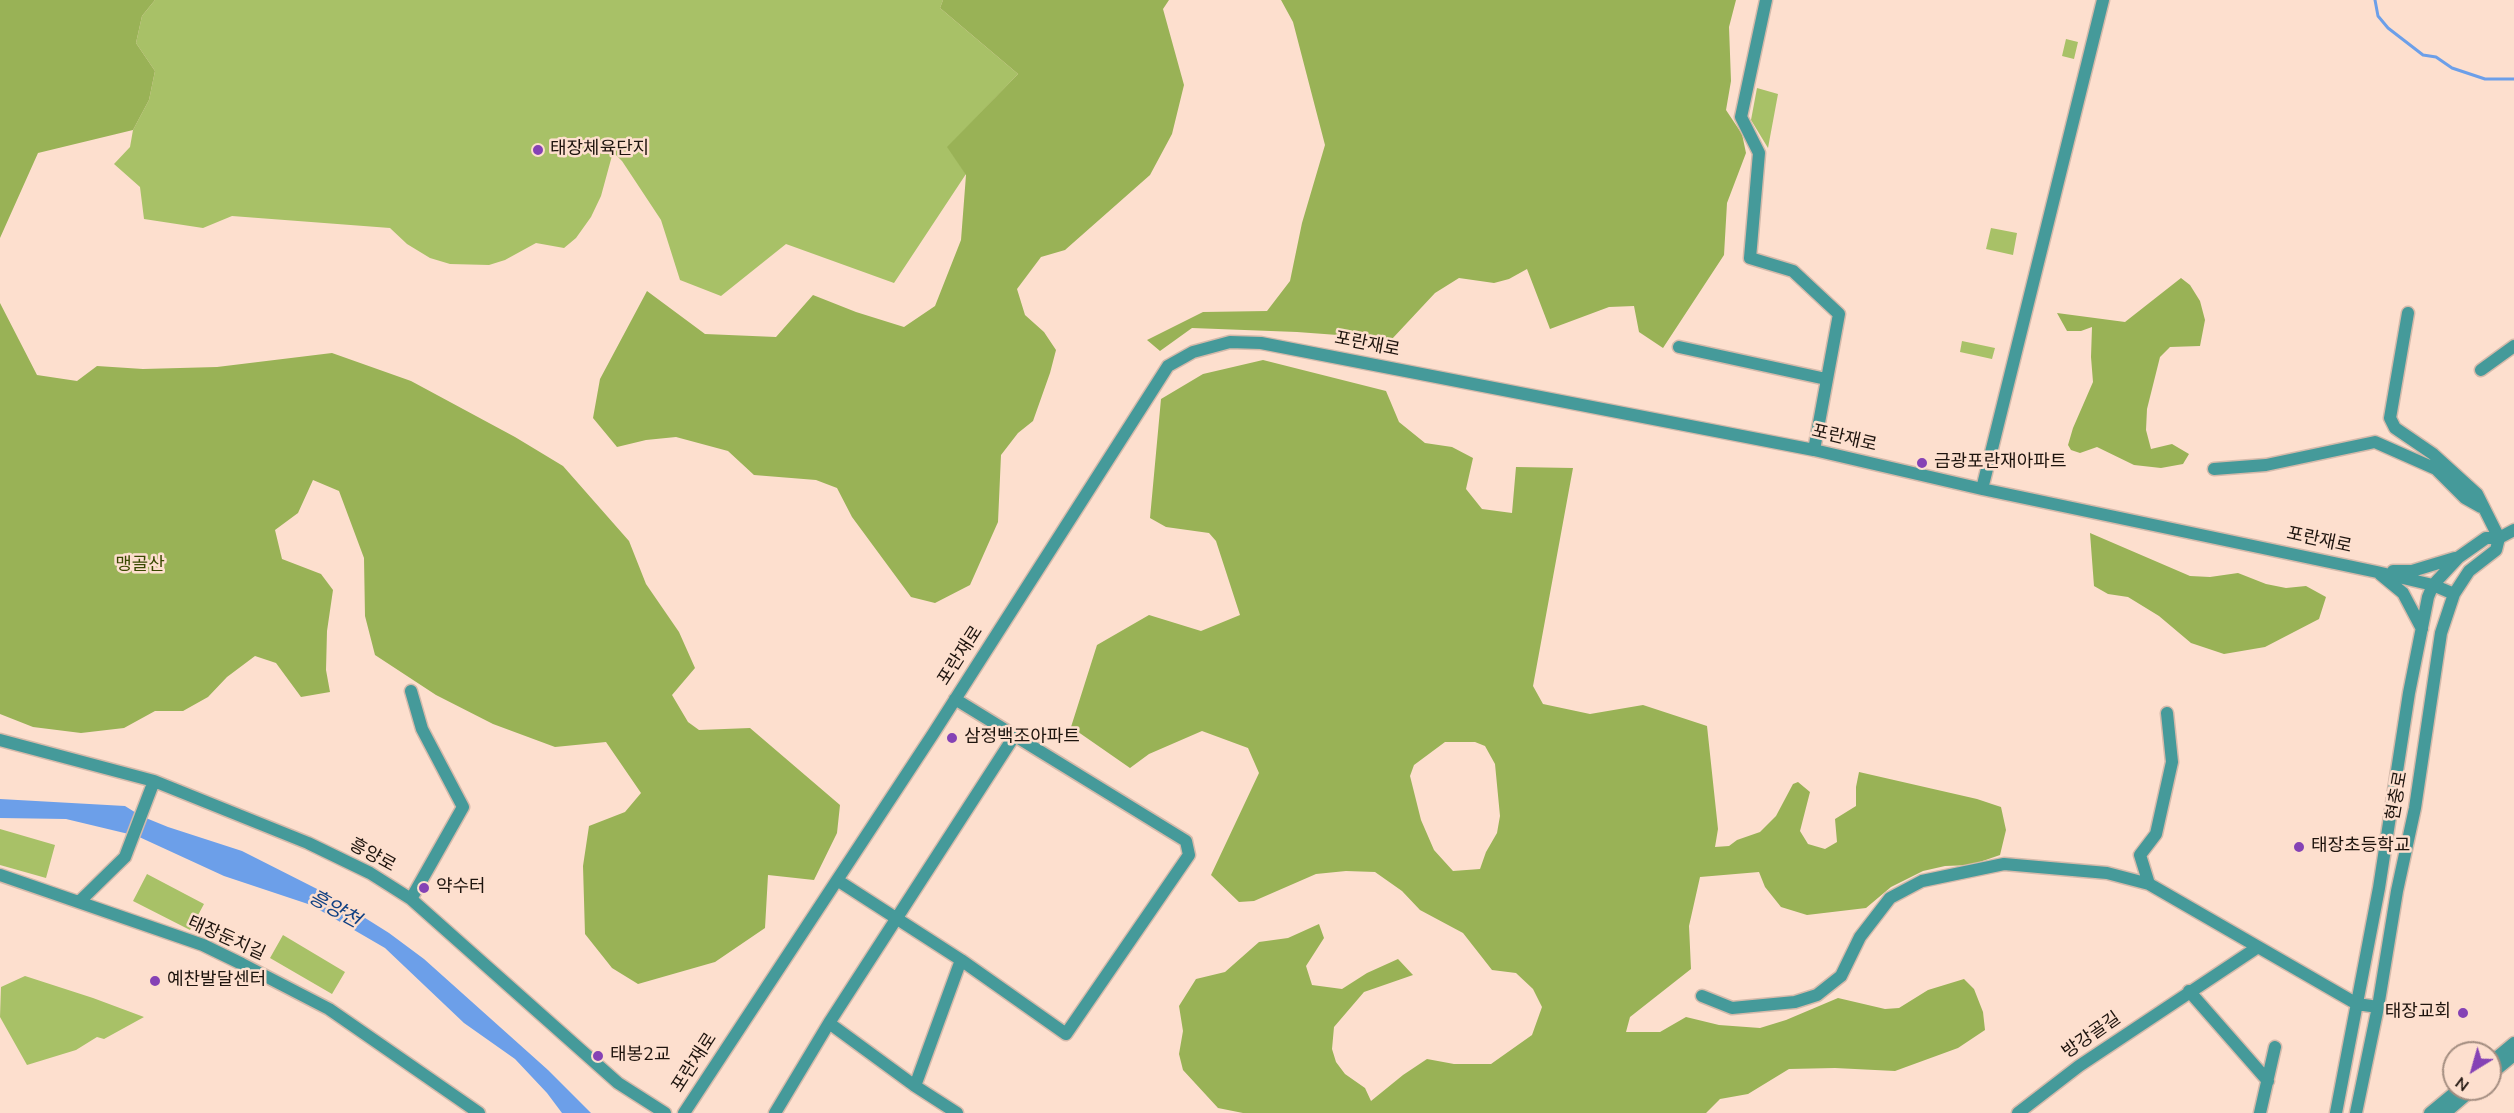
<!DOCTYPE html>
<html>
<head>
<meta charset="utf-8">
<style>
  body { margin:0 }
  #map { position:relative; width:2514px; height:1113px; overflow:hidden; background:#fddfce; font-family:"Nunito Sans",sans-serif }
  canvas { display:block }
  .north { position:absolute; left:2442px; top:1041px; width:60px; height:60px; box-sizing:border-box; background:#fddfce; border:2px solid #a48e81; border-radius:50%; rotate:217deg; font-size:16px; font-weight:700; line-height:24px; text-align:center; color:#1e140e }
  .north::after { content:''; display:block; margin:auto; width:21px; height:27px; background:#8542b5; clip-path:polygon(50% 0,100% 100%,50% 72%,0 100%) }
</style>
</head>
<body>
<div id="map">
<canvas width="2514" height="1113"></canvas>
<div class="north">N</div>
</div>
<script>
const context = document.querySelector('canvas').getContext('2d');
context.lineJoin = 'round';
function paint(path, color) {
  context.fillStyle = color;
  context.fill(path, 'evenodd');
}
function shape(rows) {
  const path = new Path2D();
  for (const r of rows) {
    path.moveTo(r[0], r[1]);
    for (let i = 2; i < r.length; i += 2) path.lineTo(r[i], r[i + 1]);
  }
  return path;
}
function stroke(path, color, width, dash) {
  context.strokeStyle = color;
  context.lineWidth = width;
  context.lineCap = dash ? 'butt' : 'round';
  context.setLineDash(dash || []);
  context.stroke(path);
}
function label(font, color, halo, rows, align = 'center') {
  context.font = font + ' "Nunito Sans","Noto Sans KR",sans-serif';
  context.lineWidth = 5;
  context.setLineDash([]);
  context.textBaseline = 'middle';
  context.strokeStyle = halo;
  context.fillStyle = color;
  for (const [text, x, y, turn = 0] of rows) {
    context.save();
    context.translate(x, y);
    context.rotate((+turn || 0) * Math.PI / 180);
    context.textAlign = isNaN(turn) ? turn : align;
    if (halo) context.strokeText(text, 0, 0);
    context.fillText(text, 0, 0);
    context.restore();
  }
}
paint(shape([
  [155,0,943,0,940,8,1018,74,948,147,966,174,894,283,786,244,721,296,680,280,661,220,622,161,613,152,601,196,591,217,576,238,564,248,536,243,505,260,489,265,450,264,430,258,407,244,390,228,232,216,203,228,144,219,140,187,114,164,130,147,133,130,149,100,155,71,136,43,142,16],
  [2066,39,2078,42,2074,59,2062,56],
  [1757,88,1778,94,1768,148,1751,120],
  [1991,228,2017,233,2013,255,1986,249],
  [1962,341,1995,348,1992,359,1960,352],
  [0,829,55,845,46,878,0,865],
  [147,874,204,904,190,930,133,901],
  [283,935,345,972,332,994,270,958],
  [25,976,93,998,144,1017,104,1039,97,1037,76,1050,27,1065,0,1017,1,987]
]), '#a8c167');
paint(shape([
  [0,0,155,0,142,16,136,43,155,71,149,100,133,130,38,153,0,238],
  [943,0,1169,0,1163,9,1184,85,1172,134,1150,175,1065,250,1041,257,1017,289,1025,315,1044,332,1056,350,1050,373,1033,421,1018,433,1001,455,998,522,970,585,935,603,911,597,852,517,837,488,816,480,754,475,728,451,676,437,646,440,617,447,593,418,600,379,647,291,705,334,776,337,813,295,856,312,904,327,935,306,961,240,966,175,947,147,1018,74,940,8],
  [1281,0,1736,0,1729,27,1731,81,1726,110,1742,134,1746,153,1727,203,1724,255,1663,348,1639,332,1634,306,1609,307,1550,329,1527,269,1509,279,1494,283,1459,278,1435,293,1392,339,1297,332,1192,328,1160,351,1147,340,1203,312,1267,311,1290,281,1302,223,1325,145,1293,22],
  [2181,278,2190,285,2200,301,2205,320,2200,346,2170,347,2160,357,2147,409,2146,430,2151,449,2172,444,2189,454,2183,464,2161,468,2134,465,2097,447,2080,453,2071,450,2068,445,2073,428,2093,382,2091,357,2092,327,2081,331,2067,331,2057,313,2125,322],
  [0,303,37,375,77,381,97,366,143,369,217,367,332,353,411,381,515,437,563,466,629,541,646,584,679,632,695,668,672,695,688,722,699,730,750,728,840,805,837,833,814,880,768,875,765,928,715,962,638,984,612,968,585,934,583,866,589,826,625,812,641,793,606,742,555,747,493,724,436,695,375,655,365,616,364,558,339,491,313,480,298,513,275,530,282,559,321,574,333,590,327,631,326,670,330,692,301,697,276,663,255,656,227,677,208,697,183,711,155,711,124,728,81,733,33,727,0,714],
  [1263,360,1386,391,1399,422,1425,443,1452,447,1473,458,1466,489,1482,509,1512,513,1516,467,1573,468,1533,686,1543,704,1590,714,1643,705,1707,726,1718,829,1715,847,1729,846,1737,840,1760,832,1776,816,1793,784,1798,782,1810,792,1800,831,1808,844,1825,849,1837,842,1835,819,1856,806,1856,787,1859,772,1977,799,2001,807,2006,830,2000,855,1971,865,1945,866,1923,871,1891,887,1866,908,1807,915,1781,907,1765,887,1759,872,1700,877,1689,926,1691,969,1630,1017,1626,1032,1660,1032,1686,1017,1719,1025,1760,1028,1786,1020,1838,998,1885,1009,1899,1008,1928,990,1964,979,1974,989,1983,1012,1985,1030,1958,1048,1895,1071,1835,1068,1789,1069,1748,1094,1720,1099,1706,1113,1243,1113,1218,1108,1183,1070,1179,1054,1183,1031,1179,1006,1196,979,1225,972,1259,942,1288,938,1319,924,1324,938,1306,966,1312,985,1342,989,1367,973,1398,959,1413,975,1364,992,1334,1027,1332,1049,1336,1062,1345,1074,1365,1088,1371,1101,1403,1075,1427,1059,1454,1064,1491,1064,1532,1035,1542,1007,1533,989,1516,973,1492,970,1463,933,1420,910,1402,891,1375,872,1346,871,1316,874,1254,901,1239,902,1211,875,1259,773,1248,748,1202,731,1149,754,1130,768,1071,727,1097,645,1149,615,1201,631,1240,615,1216,541,1209,533,1166,527,1150,518,1161,399,1203,374],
  [1445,742,1475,742,1485,746,1495,764,1500,816,1497,833,1486,852,1480,869,1453,871,1434,850,1421,820,1410,776,1414,765],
  [2090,533,2190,576,2210,577,2238,573,2266,584,2286,588,2306,586,2326,597,2319,619,2265,647,2224,654,2191,643,2159,616,2128,597,2108,594,2094,586]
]), '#99b256');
paint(shape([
  [0,799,125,806,141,816,168,827,242,851,327,894,389,933,424,959,548,1070,591,1113,562,1113,547,1093,515,1059,464,1023,385,948,311,905,224,876,137,836,66,819,0,818]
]), '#6c9fe9');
stroke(shape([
  [2375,0,2378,16,2388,28,2423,55,2436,57,2452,68,2485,79,2514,79]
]), '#6c9fe9', 3);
const minor = shape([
  [1766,0,1741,117,1759,153,1750,258,1793,271,1839,314,1814,450],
  [1679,347,1826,379],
  [2481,370,2514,346],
  [2214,469,2266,465,2375,442,2436,469,2465,498,2481,507],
  [1982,489,2103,0],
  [2393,571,2412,571,2455,558],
  [2380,574,2403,593,2422,629],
  [411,691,422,729,463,807,411,899],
  [0,740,154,781,308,843,370,873,411,899,618,1083,665,1113],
  [0,875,203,945,242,964,329,1009,479,1113],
  [837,880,961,960,1066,1034,1189,855,1186,841,955,699],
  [2149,884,2140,855,2156,834,2172,762,2167,713],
  [79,902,125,857,154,781],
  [2189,991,2268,1081],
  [1702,996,1732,1008,1795,1002,1817,995,1841,976,1860,937,1890,898,1922,881,2004,864,2107,873,2149,884,2357,1004,2378,1007],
  [829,1023,915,1086,957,1113],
  [2490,1063,2514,1043],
  [2490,1075,2514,1055],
  [915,1086,961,960],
  [684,1113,933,734,1168,366,1193,352,1230,342,1261,343,1814,450,1982,489,2377,572,2433,585,2454,594],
  [775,1113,829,1023,1015,735],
  [2018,1113,2079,1066,2258,947],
  [2260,1113,2275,1047],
  [2336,1113,2379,888,2409,693,2428,597,2433,585,2459,557,2486,538,2499,538,2514,530],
  [2356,1113,2378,1007,2397,891,2415,808,2441,633,2454,594,2469,571,2496,550,2499,538,2477,494,2433,454,2395,428,2390,418,2408,313],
  [2430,1113,2459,1089],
  [2445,1113,2473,1089]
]);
stroke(minor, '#d5baab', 15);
stroke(minor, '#459a9a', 12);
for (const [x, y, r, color] of [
  [538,150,6,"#8542b5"],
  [1922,463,6,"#8542b5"],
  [952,738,6,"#8542b5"],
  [2299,847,6,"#8542b5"],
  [424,888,6,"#8542b5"],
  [155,981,6,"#8542b5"],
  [2463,1013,6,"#8542b5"],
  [598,1056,6,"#8542b5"]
]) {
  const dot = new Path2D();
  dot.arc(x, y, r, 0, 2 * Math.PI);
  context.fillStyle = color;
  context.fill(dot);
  stroke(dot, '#fddfce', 2);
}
label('18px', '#1e140e', '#fddfce', [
  ["태장체육단지",550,150],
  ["금광포란재아파트",1934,463],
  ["삼정백조아파트",964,738],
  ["태장초등학교",2311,847],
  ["약수터",436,888],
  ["예찬발달센터",167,981],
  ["태장교회",2451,1013,"right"],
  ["태봉2교",610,1056]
], 'left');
label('18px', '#1e140e', '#fddfce', [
  ["포란재로",1367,345,11],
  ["포란재로",1844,439,13],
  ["포란재로",2319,541,12],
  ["포란재로",961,656,-57],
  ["현충로",2398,796,-80],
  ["흥양로",372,856,29],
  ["태장둔치길",226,939,24],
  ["방강골길",2092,1036,-35],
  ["포란재로",695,1063,-57]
]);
label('18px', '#394800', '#fddfce', [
  ["맹골산",140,566]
]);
label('italic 20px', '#114183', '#fddfce', [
  ["흥양천",334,910,29]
]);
</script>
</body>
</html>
